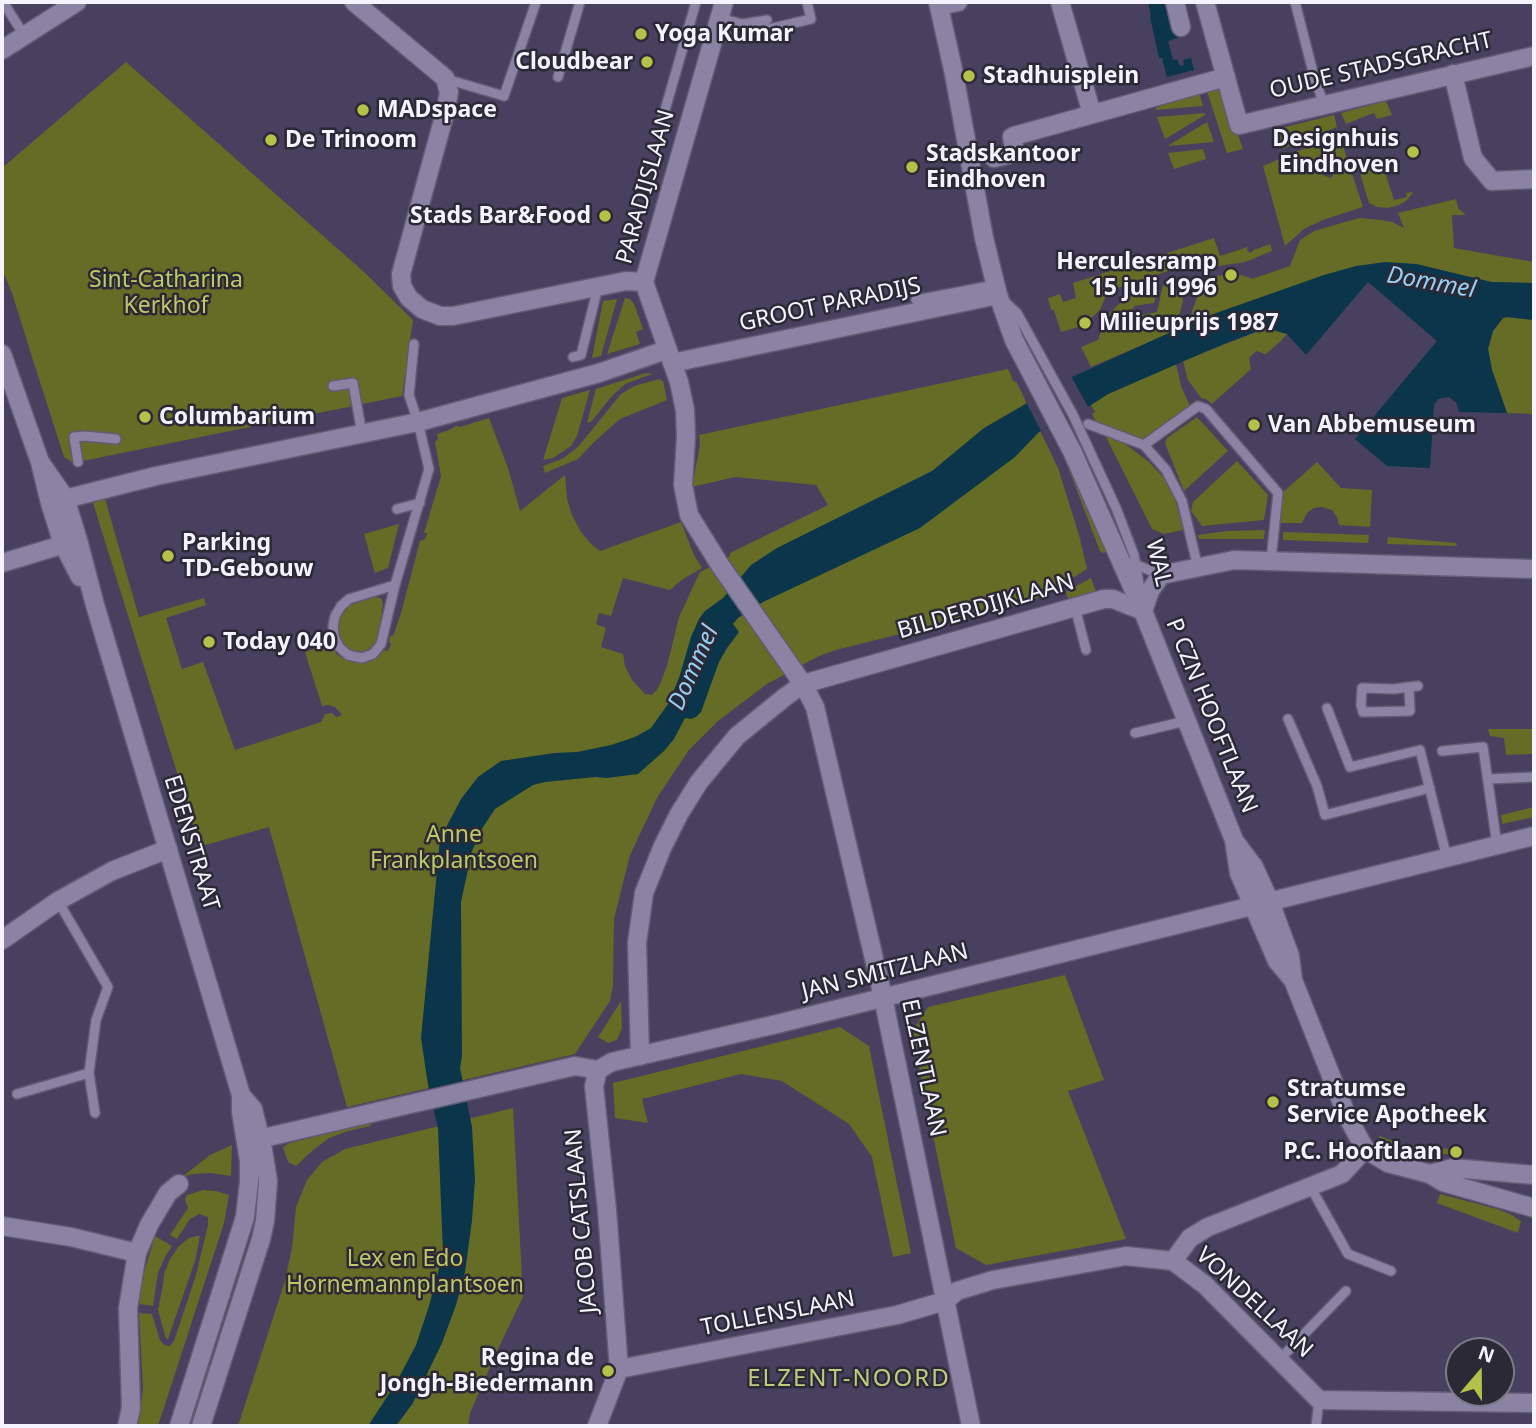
<!DOCTYPE html>
<html>
<head>
<meta charset="utf-8">
<style>
  body { margin:0 }
  #map { position:relative; width:1536px; height:1428px; overflow:hidden; background:#47405e; font-family:"Noto Sans",sans-serif }
  canvas { display:block }
  .frame { position:absolute; inset:0; border:4px solid #f5f3ff; pointer-events:none }
  .north { position:absolute; left:1445px; top:1337px; width:70px; height:70px; box-sizing:border-box; background:#2c2937; border:2px solid #7c7a87; border-radius:50%; rotate:20deg; font-size:19px; font-weight:700; line-height:28px; text-align:center; color:#f5f3ff }
  .north::after { content:''; display:block; margin:auto; width:24px; height:32px; background:#b4c24a; clip-path:polygon(50% 0,100% 100%,50% 72%,0 100%) }
</style>
</head>
<body>
<div id="map">
<canvas width="1536" height="1428"></canvas>
<div class="frame"></div>
<div class="north">N</div>
</div>
<script>
const context = document.querySelector('canvas').getContext('2d');
context.lineJoin = 'round';
function paint(path, color) {
  context.fillStyle = color;
  context.fill(path, 'evenodd');
}
function shape(rows) {
  const path = new Path2D();
  for (const r of rows) {
    path.moveTo(r[0], r[1]);
    for (let i = 2; i < r.length; i += 2) path.lineTo(r[i], r[i + 1]);
  }
  return path;
}
function stroke(path, color, width, dash) {
  context.strokeStyle = color;
  context.lineWidth = width;
  context.lineCap = dash ? 'butt' : 'round';
  context.setLineDash(dash || []);
  context.stroke(path);
}
function label(font, color, halo, rows, align = 'center') {
  context.font = font + ' "Noto Sans",sans-serif';
  context.lineWidth = 5;
  context.setLineDash([]);
  context.textBaseline = 'middle';
  context.strokeStyle = halo;
  context.fillStyle = color;
  for (const [text, x, y, turn = 0] of rows) {
    context.save();
    context.translate(x, y);
    context.rotate((+turn || 0) * Math.PI / 180);
    context.textAlign = isNaN(turn) ? turn : align;
    if (halo) context.strokeText(text, 0, 0);
    context.fillText(text, 0, 0);
    context.restore();
  }
}
paint(shape([
  [126,62,364,272,413,320,402,396,78,462,73,463,64,457,32,357,12,293,2,269,2,168],
  [1221,85,1243,149,1227,153,1206,88],
  [1198,89,1203,106,1156,110,1156,108],
  [1386,101,1392,115,1377,119,1374,113,1346,124,1341,113],
  [1205,113,1205,115,1165,139,1157,117],
  [1334,115,1337,127,1283,149,1277,129],
  [1207,122,1214,142,1169,146,1169,145],
  [1339,134,1363,207,1323,220,1304,229,1285,246,1263,166],
  [1320,156,1337,163,1335,169,1338,173,1333,174,1331,178,1314,172],
  [1203,149,1206,159,1174,169,1168,153],
  [1382,163,1394,200,1407,197,1406,193,1412,192,1413,193,1407,200,1399,205,1388,208,1377,207,1369,203,1358,167],
  [1456,199,1458,208,1466,215,1452,215,1454,248,1534,262,1534,283,1491,282,1416,264,1190,324,1192,311,1200,290,1207,281,1215,276,1236,274,1248,277,1252,279,1290,266,1300,240,1314,231,1359,218,1381,220,1392,222,1404,228,1398,213],
  [1214,238,1220,256,1248,247,1247,250,1250,253,1254,250,1270,244,1272,251,1245,262,1198,269,1194,268,1192,263,1108,291,1100,310,1087,322,1078,327,1061,332,1054,310,1051,310,1048,298,1060,294,1063,302,1076,298,1073,283],
  [1159,284,1154,303,1134,306,1132,311,1107,316,1126,297,1142,289],
  [1163,285,1176,290,1182,296,1183,301,1175,331,1091,367,1081,347,1098,340,1104,322,1157,312],
  [625,298,630,299,634,304,643,329,636,332,640,344,607,354],
  [617,299,601,356,592,358,603,301],
  [1506,317,1534,320,1534,414,1507,413,1492,370,1488,349,1493,331,1503,318],
  [1266,328,1287,334,1281,341,1266,354,1256,351,1249,358,1251,369,1212,404,1206,399,1201,398,1188,380,1183,361],
  [1176,364,1181,386,1190,406,1147,439,1142,439,1103,425,1095,420,1092,414,1095,412,1091,405,1108,394],
  [1008,369,1014,382,1016,381,1058,468,1079,535,1087,569,1046,594,1028,602,836,650,819,656,767,684,718,721,689,750,658,796,630,855,614,919,613,986,610,1001,575,1054,347,1107,269,827,202,846,200,838,197,836,185,801,188,798,186,791,183,792,93,503,105,499,139,617,204,598,206,605,166,618,182,669,203,662,235,750,321,722,325,714,332,713,336,717,342,715,335,707,328,705,322,706,305,652,330,644,337,655,345,659,359,663,369,661,385,650,388,651,391,644,389,642,390,636,393,636,401,613,420,541,425,539,427,533,424,533,441,476,435,442,438,439,437,434,449,430,456,426,460,427,489,418,508,468,520,511,565,475,567,499,572,515,581,532,591,544,600,551,681,522,694,555,702,568,683,579,670,590,623,578,611,616,599,613,596,624,606,628,601,647,623,654,625,666,632,680,645,694,651,695,656,691,660,684,667,666,679,617,700,572,730,556,730,553,828,505,816,485,735,477,692,487,700,445,699,435],
  [646,373,652,374,625,384,612,396,591,422,587,423,596,389],
  [659,379,663,381,667,400,620,419,594,442,578,459,545,473,543,466,562,459,578,447,621,394,634,386],
  [590,390,577,436,571,446,553,458,543,460,562,398],
  [1197,417,1228,451,1184,491,1165,443,1167,438],
  [1104,433,1125,444,1148,461,1166,480,1176,502,1183,530,1164,534,1152,529],
  [1072,459,1108,551,1103,553,1100,551,1066,462],
  [1237,461,1268,495,1264,520,1202,526,1191,511,1193,502],
  [1317,462,1341,488,1372,490,1370,527,1339,525,1337,517,1332,510,1322,507,1314,508,1307,513,1302,523,1280,523,1282,493],
  [399,524,388,568,375,573,364,534],
  [1265,530,1264,539,1199,539,1198,535,1227,531],
  [1283,532,1369,535,1368,543,1283,540],
  [1388,537,1456,543,1457,546,1387,544],
  [1091,578,1097,595,1069,602,1066,592],
  [375,597,381,598,383,603,378,642,371,648,362,652,350,650,342,645,338,636,339,617,350,605],
  [1488,729,1534,729,1534,754,1506,755,1504,738,1490,736],
  [1534,807,1534,817,1502,824,1501,815],
  [1065,975,1104,1080,1068,1091,1126,1239,986,1265,956,1248,912,1032,928,1007],
  [621,1001,622,1028,617,1040,608,1043,598,1037],
  [840,1027,869,1046,911,1253,893,1257,872,1157,849,1124,782,1081,741,1074,642,1099,648,1123,615,1118,613,1083],
  [513,1108,523,1297,498,1349,470,1413,468,1426,238,1426,285,1281,292,1248,296,1207,307,1180,322,1162,345,1149],
  [370,1122,371,1126,348,1131,329,1138,312,1151,296,1166,288,1162,283,1147,290,1143],
  [1380,1136,1402,1145,1451,1149,1450,1154,1428,1155,1416,1152,1392,1145,1379,1138],
  [232,1145,231,1176,210,1173,193,1174,182,1177,210,1155],
  [203,1190,216,1191,229,1195,224,1223,158,1426,138,1426,143,1388,139,1313,152,1314,160,1340,164,1345,170,1346,174,1341,196,1275,208,1225,208,1217,199,1214,190,1219,177,1239,170,1235,188,1208,185,1199,187,1195],
  [1440,1194,1497,1209,1510,1214,1521,1221,1518,1233,1437,1203],
  [155,1236,172,1246,165,1257,158,1273,153,1306,139,1304,143,1276],
  [197,1236,200,1236,195,1261,168,1339,166,1339,158,1310,163,1285,164,1274,170,1259,179,1246,189,1238]
]), '#646c26');
paint(shape([
  [1148,2,1168,2,1175,34,1177,34,1178,38,1168,41,1173,60,1177,59,1180,66,1184,65,1183,60,1191,58,1194,70,1167,77,1162,58,1159,58,1150,17,1151,16],
  [1386,262,1416,264,1491,282,1534,283,1534,320,1507,317,1503,318,1493,331,1488,349,1492,370,1507,413,1459,412,1456,402,1453,400,1449,397,1438,399,1434,405,1430,468,1387,466,1355,439,1437,341,1368,282,1306,355,1287,334,1266,328,1221,345,1108,394,1091,405,1039,432,1015,457,920,528,763,602,738,618,733,624,739,632,727,648,719,662,701,712,696,717,691,719,685,718,674,739,664,751,638,774,607,778,595,777,545,782,533,785,495,809,481,830,472,851,461,902,462,1056,460,1068,472,1127,475,1180,472,1220,465,1272,456,1305,442,1343,413,1403,396,1426,368,1426,396,1383,416,1345,429,1306,443,1254,438,1128,428,1085,421,1038,440,839,461,799,478,777,501,761,554,753,577,752,611,745,635,737,651,728,668,704,679,678,691,637,699,619,705,611,723,598,751,565,777,548,932,471,984,428,1072,377,1202,318,1324,275,1356,266]
]), '#0b354a');
paint(shape([
  [1070,374,1088,407,1041,431,1025,400]
]), '#47405e');
const lane = shape([
  [3,2,24,35],
  [1295,2,1315,80,1324,104],
  [719,18,743,24,767,20],
  [715,34,731,38,811,19,807,2],
  [558,77,580,2],
  [446,79,504,96,536,2],
  [663,117,696,2],
  [916,300,995,285],
  [1004,301,1017,313,1073,415,1116,508,1134,555,1140,590],
  [573,357,581,355,598,287],
  [333,386,353,383,362,434],
  [1088,424,1144,445,1166,470,1182,501,1198,568],
  [1144,445,1198,406,1206,409,1278,493,1271,560],
  [78,462,74,437,85,436,116,439],
  [397,509,420,503],
  [1137,565,1161,575],
  [395,585,349,599,341,606,335,616,333,626,334,636,339,647,348,655,362,658,373,654,381,644,395,585,429,469,418,422,409,395,414,344],
  [1075,607,1086,650],
  [1409,687,1410,711,1363,712,1361,705,1362,688,1394,689,1409,687,1418,686],
  [1327,708,1350,767,1420,750,1447,858],
  [1288,719,1317,786,1325,815,1430,788],
  [1135,733,1186,721],
  [1442,751,1483,747,1497,845],
  [1488,779,1534,777],
  [58,901,108,987,96,1020,89,1073,95,1113],
  [17,1094,89,1073],
  [1310,1186,1348,1254,1391,1271],
  [1279,1360,1346,1291],
  [1316,1426,1319,1400]
]);
const street = shape([
  [354,2,445,78,449,92,445,113,401,274,402,286,409,298,422,309,440,316,453,316,626,281,644,282],
  [724,2,644,282,679,382,685,410,686,437,683,485,689,515,720,565,803,684,815,707,883,997,971,1426],
  [1060,2,1092,114],
  [1175,2,1181,27],
  [1205,2,1239,125,1534,56],
  [939,6,958,2],
  [2,50,77,2],
  [1453,74,1473,158,1492,181,1534,179],
  [994,158,1015,153,1012,137,1014,136,1226,77],
  [672,363,998,295],
  [53,502,156,476,418,422,599,373,666,350],
  [2,563,75,541],
  [2,940,58,901,112,871,168,849],
  [640,1056,637,943,644,893,662,848,679,814,699,782,737,736,785,697,803,684,1104,599,1113,599,1143,611,1150,591,1161,575,1234,560,1534,569],
  [246,1142,575,1066,598,1070,612,1062,777,1024,1534,836],
  [2,1226,71,1237,137,1253],
  [1173,1261,1190,1238,1208,1227,1342,1174,1365,1149],
  [619,1369,897,1315,945,1301,957,1291,993,1280,1126,1256,1173,1261,1205,1285,1319,1400,1534,1403],
  [127,1426,131,1408,128,1308,137,1253,149,1225,159,1208,168,1193,179,1184],
  [597,1426,619,1369,607,1210,594,1086,598,1070]
]);
const secondary = shape([
  [938,2,954,74,984,238,998,295,1014,340,1073,453,1143,611,1234,840,1239,873,1277,961,1293,980],
  [2,354,40,462,50,503,63,544,80,577],
  [40,462,65,498,78,540,95,605,241,1095,241,1112,249,1161,249,1182,245,1217,179,1426],
  [1236,843,1254,867,1270,902,1290,956,1293,980,1347,1116,1365,1149,1388,1163,1430,1174,1443,1182,1534,1208],
  [1430,1174,1453,1168,1534,1175],
  [201,1426,261,1239,265,1221,268,1181,263,1150,253,1109,241,1095]
]);
stroke(lane, '#615b73', 12);
stroke(street, '#615b73', 21);
stroke(secondary, '#615b73', 21);
stroke(lane, '#8a83a4', 9);
stroke(street, '#8a83a4', 18);
stroke(secondary, '#8a83a4', 18);
for (const [x, y, r, color] of [
  [641,34,7,"#b4c24a"],
  [647,62,7,"#b4c24a"],
  [969,76,7,"#b4c24a"],
  [363,110,7,"#b4c24a"],
  [271,140,7,"#b4c24a"],
  [1413,152,7,"#b4c24a"],
  [912,167,7,"#b4c24a"],
  [605,216,7,"#b4c24a"],
  [1231,275,7,"#b4c24a"],
  [1085,323,7,"#b4c24a"],
  [145,417,7,"#b4c24a"],
  [1254,425,7,"#b4c24a"],
  [168,556,7,"#b4c24a"],
  [209,642,7,"#b4c24a"],
  [1273,1102,7,"#b4c24a"],
  [1456,1152,7,"#b4c24a"],
  [608,1371,7,"#b4c24a"]
]) {
  const dot = new Path2D();
  dot.arc(x, y, r, 0, 2 * Math.PI);
  context.fillStyle = color;
  context.fill(dot);
  stroke(dot, '#2c2937', 2.5);
}
label('bold 23px', '#f5f3ff', '#2c2937', [
  ["Yoga Kumar",655,34],
  ["Cloudbear",633,62,"right"],
  ["Stadhuisplein",983,76],
  ["MADspace",377,110],
  ["Designhuis",1399,139,"right"],
  ["Eindhoven",1399,165,"right"],
  ["De Trinoom",285,140],
  ["Stadskantoor",926,154],
  ["Eindhoven",926,180],
  ["Stads Bar&Food",591,216,"right"],
  ["Herculesramp",1217,262,"right"],
  ["15 juli 1996",1217,288,"right"],
  ["Milieuprijs 1987",1099,323],
  ["Columbarium",159,417],
  ["Van Abbemuseum",1268,425],
  ["Parking",182,543],
  ["TD-Gebouw",182,569],
  ["Today 040",223,642],
  ["Stratumse",1287,1089],
  ["Service Apotheek",1287,1115],
  ["P.C. Hooftlaan",1442,1152,"right"],
  ["Regina de",594,1358,"right"],
  ["Jongh-Biedermann",594,1384,"right"]
], 'left');
label('23px', '#f5f3ff', '#2c2937', [
  ["OUDE STADSGRACHT",1381,66,-13],
  ["PARADIJSLAAN",646,187,-74],
  ["GROOT PARADIJS",830,305,-12],
  ["WAL",1158,563,77],
  ["BILDERDIJKLAAN",986,607,-16],
  ["P CZN HOOFTLAAN",1211,716,68],
  ["EDENSTRAAT",191,843,73],
  ["JAN SMITZLAAN",885,972,-14],
  ["ELZENTLAAN",923,1068,78],
  ["JACOB CATSLAAN",582,1221,-95],
  ["VONDELLAAN",1254,1303,43],
  ["TOLLENSLAAN",778,1314,-11]
]);
label('23px', '#bcc964', '#2c2937', [
  ["Sint-Catharina",166,280],
  ["Kerkhof",166,306],
  ["Anne",454,835],
  ["Frankplantsoen",454,861],
  ["Lex en Edo",405,1259],
  ["Hornemannplantsoen",405,1285]
]);
label('italic 24px', '#96cff2', '#2c2937', [
  ["Dommel",1431,283,10],
  ["Dommel",694,668,-66]
]);
context.letterSpacing = '2px';
label('24px', '#c0cb7f', '#2c2937', [
  ["ELZENT-NOORD",849,1379]
]);
context.letterSpacing = '0px';
</script>
</body>
</html>
